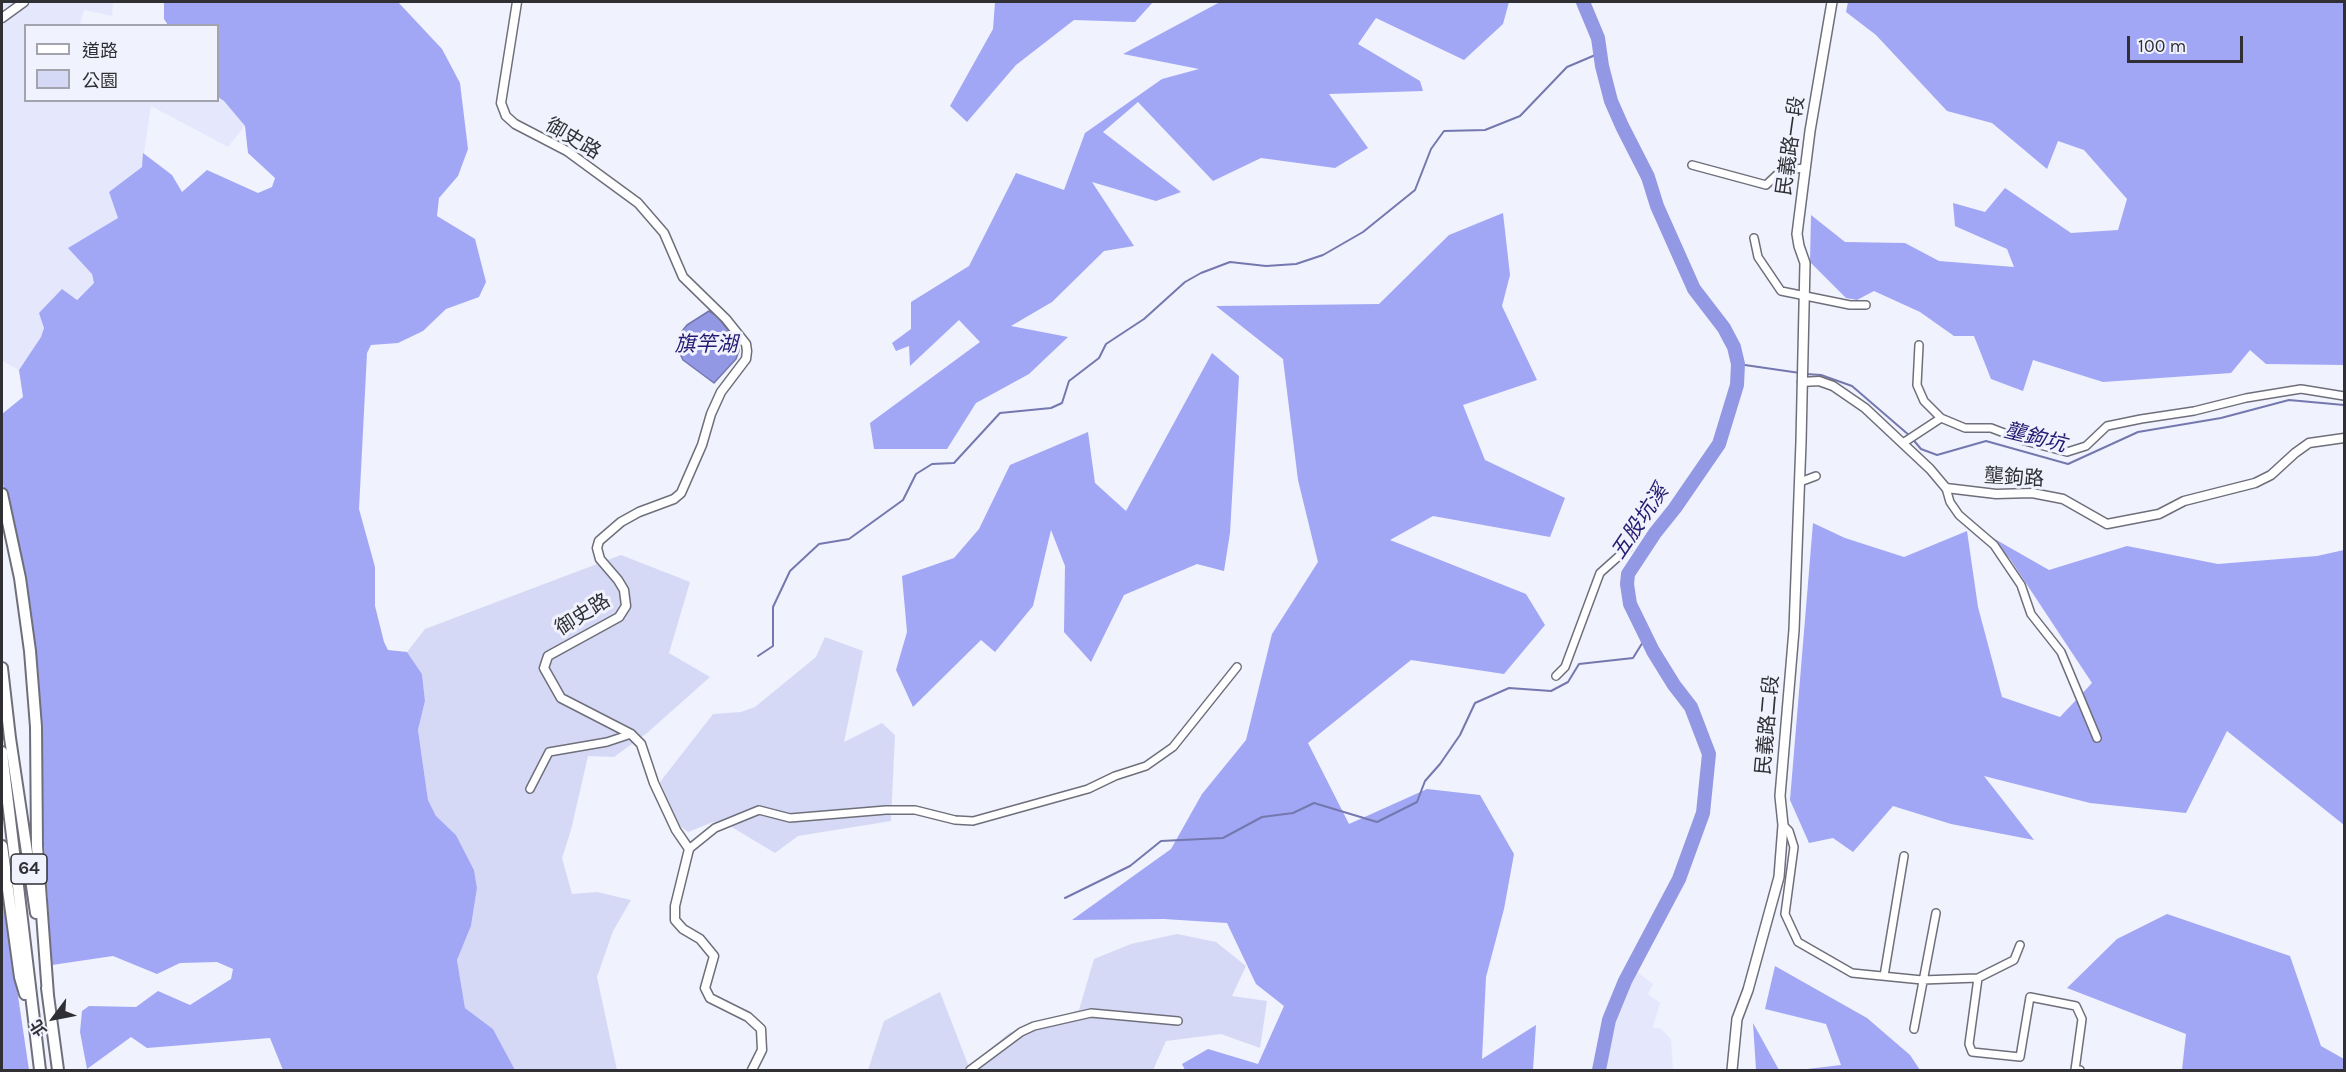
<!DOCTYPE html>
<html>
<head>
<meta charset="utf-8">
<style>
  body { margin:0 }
  #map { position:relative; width:2346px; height:1072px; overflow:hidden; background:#f0f2fe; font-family:Karla,"Noto Sans TC",sans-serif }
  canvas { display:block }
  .frame { position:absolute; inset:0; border:3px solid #2f2f34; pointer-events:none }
  .legend { position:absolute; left:24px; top:24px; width:195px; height:78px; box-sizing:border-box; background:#f0f2fe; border:2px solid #a3a4ad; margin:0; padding:8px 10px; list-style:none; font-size:18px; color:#2f2f34 }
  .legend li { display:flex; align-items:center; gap:12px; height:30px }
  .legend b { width:30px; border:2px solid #a3a4ad }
  .north { position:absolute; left:24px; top:988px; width:60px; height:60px; -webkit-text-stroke:4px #f0f2fe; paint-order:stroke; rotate:238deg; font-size:16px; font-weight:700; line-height:24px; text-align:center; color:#2f2f34 }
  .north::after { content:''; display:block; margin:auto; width:21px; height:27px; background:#2f2f34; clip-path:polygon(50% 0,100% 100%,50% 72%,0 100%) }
  .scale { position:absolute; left:2127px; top:36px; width:116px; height:27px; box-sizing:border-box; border:3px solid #2f2f34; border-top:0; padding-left:8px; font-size:18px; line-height:21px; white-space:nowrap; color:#2f2f34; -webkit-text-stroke:4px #f0f2fe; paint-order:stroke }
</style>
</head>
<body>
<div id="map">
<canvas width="2346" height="1072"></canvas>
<div class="frame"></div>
<ul class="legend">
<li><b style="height:8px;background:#fff"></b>道路</li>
<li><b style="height:16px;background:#d5d9f6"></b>公園</li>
</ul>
<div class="north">北</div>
<div class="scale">100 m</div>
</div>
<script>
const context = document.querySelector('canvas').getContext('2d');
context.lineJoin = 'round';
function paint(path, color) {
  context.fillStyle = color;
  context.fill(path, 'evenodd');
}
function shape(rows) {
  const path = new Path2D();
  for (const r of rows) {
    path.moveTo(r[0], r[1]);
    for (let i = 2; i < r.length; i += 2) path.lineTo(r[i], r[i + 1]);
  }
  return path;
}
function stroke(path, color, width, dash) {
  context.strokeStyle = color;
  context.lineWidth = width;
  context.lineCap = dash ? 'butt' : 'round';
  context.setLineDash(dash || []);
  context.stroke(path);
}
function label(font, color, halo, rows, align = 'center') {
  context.font = font + ' Karla,"Noto Sans TC",sans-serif';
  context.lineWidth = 6;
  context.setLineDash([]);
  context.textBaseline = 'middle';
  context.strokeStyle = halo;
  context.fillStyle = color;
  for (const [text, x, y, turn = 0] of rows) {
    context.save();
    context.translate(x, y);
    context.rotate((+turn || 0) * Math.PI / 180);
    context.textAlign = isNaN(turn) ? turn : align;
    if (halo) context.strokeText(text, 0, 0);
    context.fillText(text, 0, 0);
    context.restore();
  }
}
paint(shape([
  [2,2,113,2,112,16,84,10,80,25,26,26,26,100,218,100,218,97,224,101,245,126,228,147,151,106,142,167,109,192,118,218,92,274,94,283,44,328,41,337,19,370,2,361],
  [1633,969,1653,984,1648,994,1660,1003,1653,1027,1661,1029,1671,1039,1673,1070,1601,1070,1613,1016]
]), '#e5e8fc');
paint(shape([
  [621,555,690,582,669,653,710,677,647,733,614,757,588,756,571,830,562,858,572,894,597,892,631,900,613,931,597,977,617,1070,515,1070,493,1029,465,1008,457,960,471,926,477,888,474,870,456,835,436,816,428,800,418,730,425,701,422,674,407,652,425,629],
  [825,637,863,651,844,742,882,723,895,735,891,821,798,836,775,853,730,826,713,822,688,832,680,826,660,782,713,714,741,712,755,707,816,657],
  [1177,934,1216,942,1246,966,1232,996,1267,1001,1260,1048,1221,1034,1166,1041,1153,1070,868,1070,884,1021,940,992,969,1067,1009,1033,1079,1010,1094,959,1131,944]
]), '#d5d9f6');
paint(shape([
  [164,2,398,2,442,49,460,83,468,149,458,176,439,198,437,216,475,239,486,282,479,297,446,309,423,331,398,343,371,345,367,353,359,509,375,567,375,606,384,642,388,650,407,652,422,674,425,701,418,730,428,800,436,816,456,835,474,870,477,888,471,926,457,960,465,1008,493,1029,515,1070,283,1070,270,1038,147,1048,131,1037,87,1069,80,1032,82,1011,89,1006,136,1007,158,991,190,1005,231,979,233,969,217,962,180,963,157,974,113,956,52,965,27,588,2,480,2,414,23,397,19,370,41,337,44,328,39,313,62,289,77,300,94,283,92,274,68,248,118,218,109,192,142,167,143,153,172,175,182,192,207,170,258,193,272,187,275,178,248,153,245,126,224,101,218,97,218,26,168,25,164,19],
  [995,2,1153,2,1135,22,1074,20,1016,65,967,122,950,106,993,29],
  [1220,2,1509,2,1503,24,1464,60,1376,18,1358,44,1420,81,1423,91,1329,94,1368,148,1335,168,1261,158,1213,181,1138,102,1103,132,1181,192,1156,201,1092,182,1134,246,1104,251,1052,302,1011,326,1068,337,1029,374,976,403,947,449,874,449,870,423,980,342,959,320,910,366,909,346,896,351,892,343,911,329,911,302,969,266,1016,173,1064,190,1085,133,1162,79,1199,69,1123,54],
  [1848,2,2344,2,2344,365,2266,364,2250,350,2231,373,2103,382,2033,360,2023,391,1991,379,1974,336,1954,336,1920,312,1874,291,1857,300,1846,298,1810,262,1811,215,1845,242,1905,243,1939,261,2014,267,2007,249,1955,226,1953,203,1985,212,2005,188,2071,233,2118,230,2127,199,2084,150,2058,141,2047,169,1992,123,1947,111,1876,35,1846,12],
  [1503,213,1510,275,1502,306,1537,380,1463,405,1485,460,1565,498,1550,537,1433,516,1390,540,1526,594,1545,625,1504,674,1411,660,1308,743,1349,824,1427,789,1480,795,1514,854,1504,909,1486,977,1482,1059,1536,1025,1533,1070,1185,1070,1182,1064,1208,1049,1258,1064,1284,1006,1256,984,1227,923,1164,919,1072,920,1171,849,1202,794,1246,740,1272,634,1318,562,1298,480,1283,359,1216,306,1379,304,1449,235],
  [1212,353,1239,376,1230,533,1224,571,1197,564,1124,595,1091,662,1064,632,1065,566,1051,530,1033,606,995,652,981,640,913,707,896,670,907,632,902,576,954,558,979,529,1010,465,1088,432,1095,483,1126,511],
  [1813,523,1845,538,1904,557,1967,531,1978,607,2002,697,2060,717,2092,683,2010,559,1986,534,2049,570,2127,546,2218,564,2317,556,2344,550,2344,825,2227,731,2186,813,2090,803,1984,776,2034,840,1951,824,1893,806,1853,852,1833,838,1809,843,1790,800],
  [2,888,29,1070,2,1070],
  [2167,914,2290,956,2321,1046,2344,1059,2344,1070,2182,1070,2186,1034,2067,988,2117,939],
  [1775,966,1867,1018,1910,1055,1920,1070,1799,1070,1841,1065,1826,1024,1765,1009],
  [1753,1023,1779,1070,1756,1070]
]), '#a1a7f4');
const water = shape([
  [709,311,717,316,739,344,739,351,736,359,714,383,683,360,677,348,678,336,687,325,709,311]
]);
paint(water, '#9298e3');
stroke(water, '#7478ae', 1.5);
stroke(shape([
  [1738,364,1800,373],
  [1806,374,1821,375,1852,386,1910,436,1921,449,1937,455,1986,441,2068,464,2138,432,2221,418,2289,400,2344,405],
  [758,656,773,646,773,607,790,571,819,544,849,539,903,500,916,474,932,464,954,463,1000,413,1051,408,1062,403,1069,381,1099,358,1106,344,1144,319,1185,282,1201,273,1230,262,1266,266,1296,264,1323,255,1363,232,1415,190,1431,149,1444,131,1485,130,1520,116,1567,67,1600,53],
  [1065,898,1130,866,1161,841,1223,838,1262,817,1293,813,1314,803,1377,822,1417,802,1425,781,1440,764,1460,735,1475,703,1509,688,1551,691,1568,682,1579,664,1633,658,1646,637]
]), '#7478ae', 2);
stroke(shape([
  [1583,2,1598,38,1602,66,1611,101,1622,126,1648,177,1657,206,1694,289,1724,328,1734,347,1738,364,1737,385,1719,444,1675,508,1655,533,1628,574,1627,584,1630,604,1653,651,1674,685,1691,707,1709,754,1703,813,1679,879,1625,981,1609,1020,1599,1070]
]), '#9298e3', 14);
const minor = shape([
  [1692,165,1766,185,1782,170,1806,168],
  [1754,238,1758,257,1781,291,1850,305,1866,305],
  [1919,345,1917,385,1924,401,1941,418],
  [1903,443,1941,418,1965,428,1991,428,2025,441,2067,452,2086,446,2107,426,2141,419,2194,411,2246,398,2301,389,2344,396],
  [1800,482,1816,476],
  [1946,488,1950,502,1959,515,1994,545,2021,585,2031,614,2061,652,2097,738],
  [1556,676,1565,667,1600,573,1628,548],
  [530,789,549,752,607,742,631,734],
  [1783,825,1789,831,1794,847,1785,914,1798,942,1852,973,1922,980,1978,978,2014,960,2020,945],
  [689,849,715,828,759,810,790,818,886,810,915,810,955,820,973,821,1088,789,1115,776,1146,766,1173,747,1237,667],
  [1884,976,1904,856],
  [1978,978,1969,1044,1972,1052,2020,1057,2030,997,2076,1006,2082,1019,2075,1070,2080,1070],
  [1914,1029,1936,913],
  [970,1070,1021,1032,1034,1026,1091,1013,1178,1021]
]);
const tertiary = shape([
  [517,2,501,103,506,116,515,124,567,151,638,203,664,233,683,277,726,319,746,344,747,351,746,359,721,392,711,414,702,445,681,493,674,499,639,512,621,522,599,541,597,548,600,559,618,580,624,590,626,606,619,617,548,656,544,668,561,698,631,734,641,744,654,783,676,830,689,849,675,906,675,920,683,929,700,939,714,956,705,988,710,998,748,1017,761,1029,762,1050,752,1070],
  [2,18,24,2],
  [1802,382,1819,381,1833,386,1865,408,1930,469,1946,488,1996,494,2032,493,2063,499,2107,524,2159,514,2184,501,2255,483,2271,475,2295,453,2309,443,2344,438]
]);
const secondary = shape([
  [1732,1070,1737,1019,1748,990,1779,877,1783,825,1780,796,1794,630,1801,442,1805,263,1799,246,1797,234,1810,131,1832,2]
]);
const trunk = shape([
  [2,494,20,578,30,651,36,727,37,846,48,995],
  [2,668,10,738,36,913],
  [2,752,40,1070],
  [2,846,20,977,25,994],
  [47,988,58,1070]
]);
stroke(minor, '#6e6f7a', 10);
stroke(tertiary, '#6e6f7a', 11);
stroke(secondary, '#6e6f7a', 12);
stroke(trunk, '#6e6f7a', 14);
stroke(minor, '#fff', 7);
stroke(tertiary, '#fff', 8);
stroke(secondary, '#fff', 9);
stroke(trunk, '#fff', 10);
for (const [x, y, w] of [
  [29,869,36]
]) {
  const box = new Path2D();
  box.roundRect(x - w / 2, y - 15, w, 30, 4.5);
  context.fillStyle = '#f0f2fe';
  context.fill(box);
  stroke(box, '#2f2f34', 1.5);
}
label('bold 18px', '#2f2f34', null, [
  ["64",29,869]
]);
label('20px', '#2f2f34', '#f0f2fe', [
  ["御史路",573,139,31],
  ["民義路一段",1791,146,-82],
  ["壟鉤路",2014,478,3],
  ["御史路",583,615,-32],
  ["民義路二段",1768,725,-85]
]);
label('italic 21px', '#251970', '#f0f2fe', [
  ["旗竿湖",706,345],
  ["壟鉤坑",2035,438,14],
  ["五股坑溪",1640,522,-56]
]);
</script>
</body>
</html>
